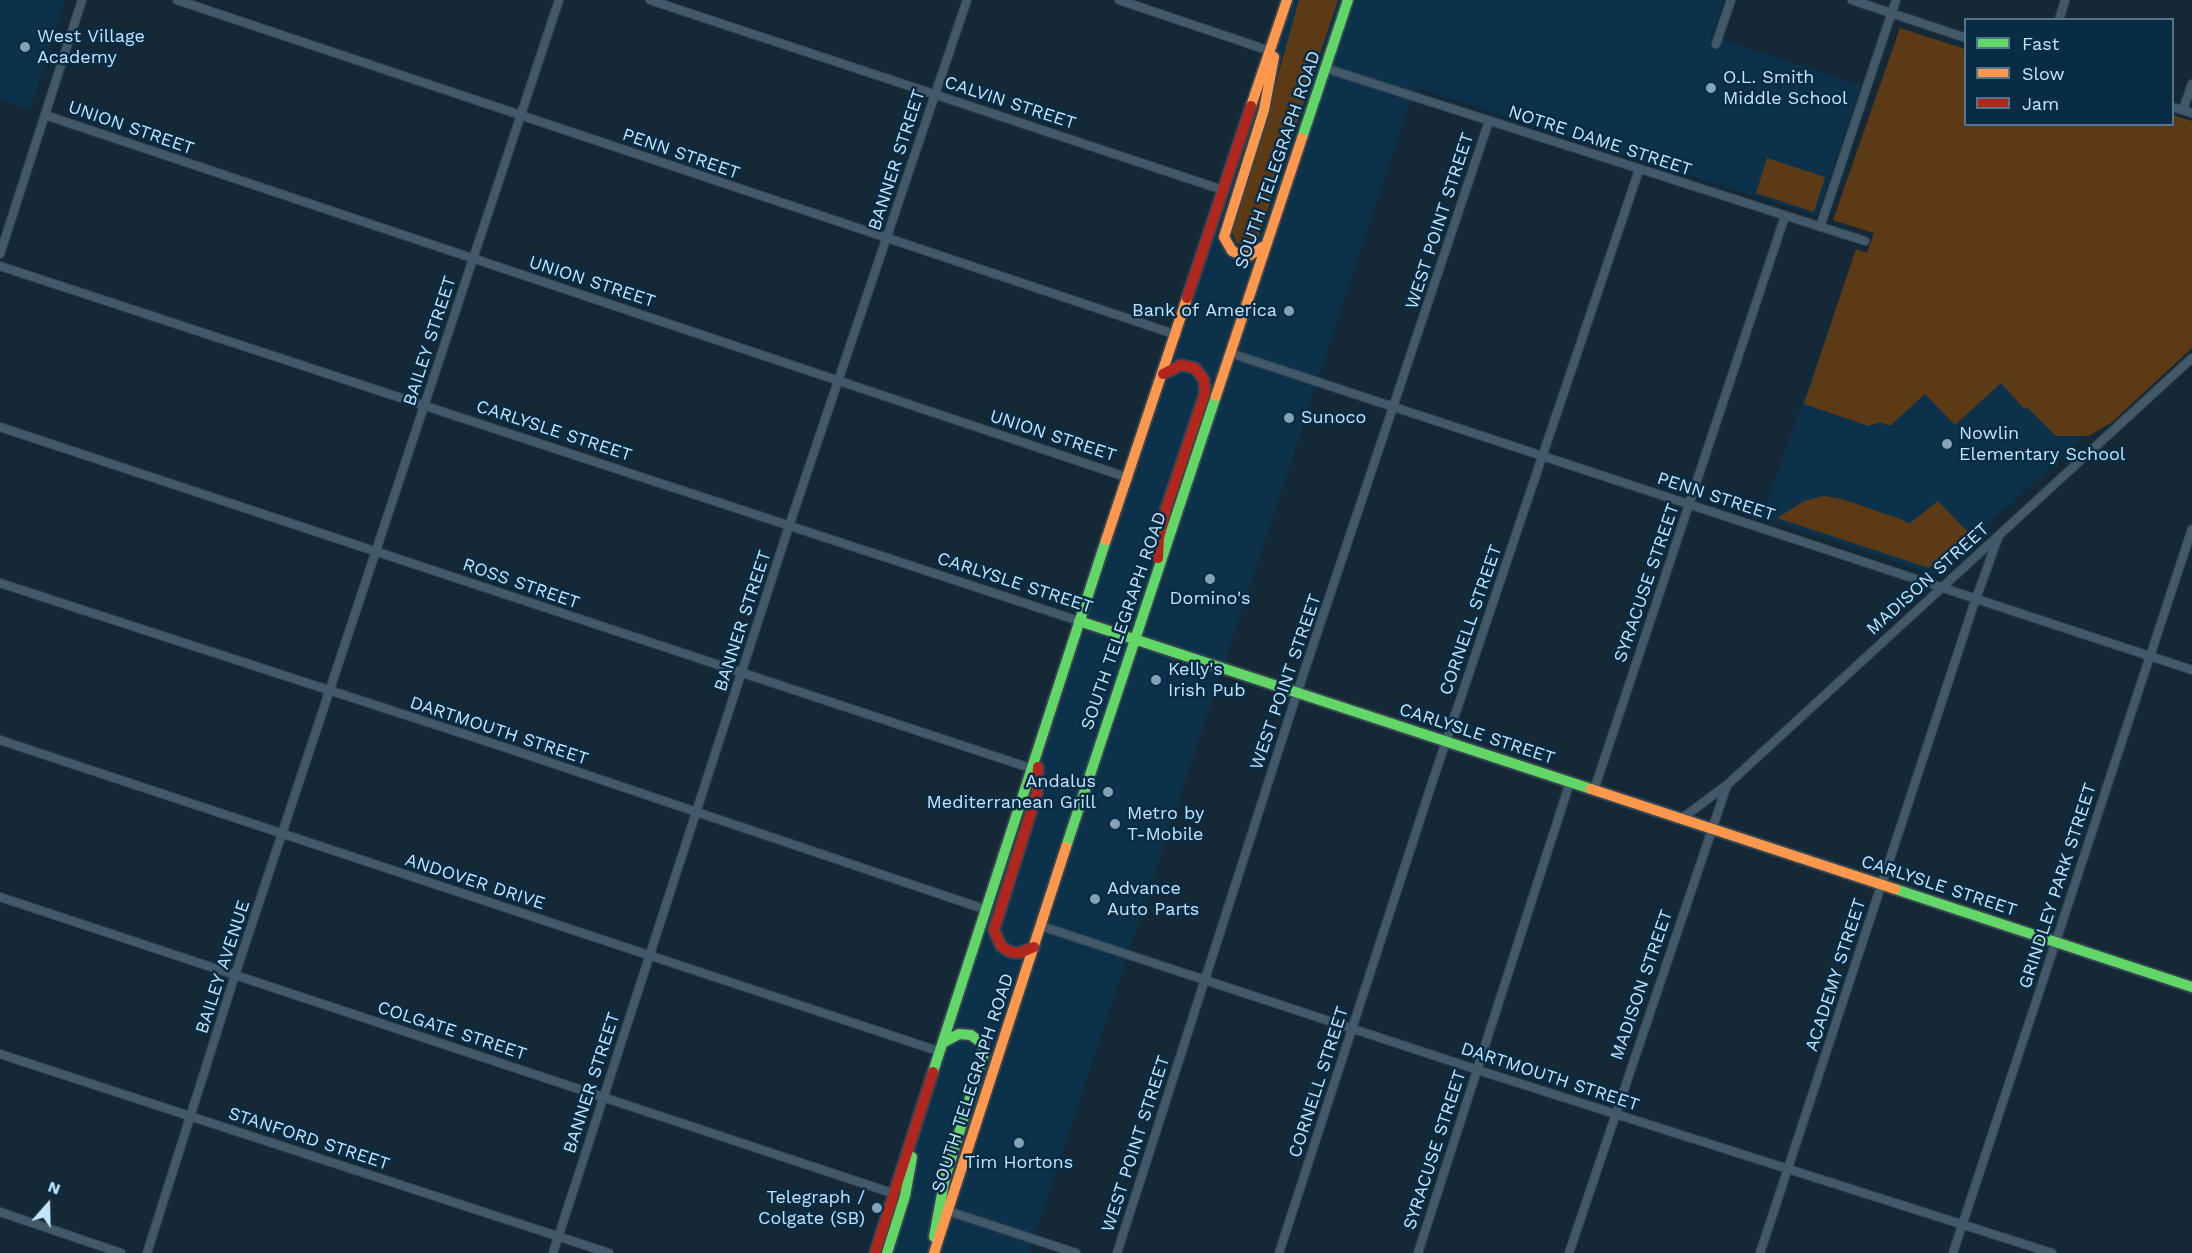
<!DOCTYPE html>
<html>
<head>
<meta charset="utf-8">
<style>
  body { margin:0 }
  #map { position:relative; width:2192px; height:1253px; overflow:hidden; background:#152836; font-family:"Work Sans",sans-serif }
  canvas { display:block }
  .legend { position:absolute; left:1964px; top:18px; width:210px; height:108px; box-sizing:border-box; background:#072c43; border:2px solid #52768d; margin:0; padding:8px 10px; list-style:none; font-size:18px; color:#c3e4fd }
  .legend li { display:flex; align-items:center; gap:12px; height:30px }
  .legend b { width:30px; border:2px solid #52768d }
  .north { position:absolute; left:18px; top:1175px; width:60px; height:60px; -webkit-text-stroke:4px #072c43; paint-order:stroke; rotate:20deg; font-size:16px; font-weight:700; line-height:24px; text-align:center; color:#c3e4fd }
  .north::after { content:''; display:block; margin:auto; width:21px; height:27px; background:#c3e4fd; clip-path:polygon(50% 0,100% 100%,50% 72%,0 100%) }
</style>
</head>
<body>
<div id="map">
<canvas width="2192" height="1253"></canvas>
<ul class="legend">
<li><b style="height:8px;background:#63d668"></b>Fast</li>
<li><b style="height:8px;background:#ff974d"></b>Slow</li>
<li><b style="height:8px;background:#b3261e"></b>Jam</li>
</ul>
<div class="north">N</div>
</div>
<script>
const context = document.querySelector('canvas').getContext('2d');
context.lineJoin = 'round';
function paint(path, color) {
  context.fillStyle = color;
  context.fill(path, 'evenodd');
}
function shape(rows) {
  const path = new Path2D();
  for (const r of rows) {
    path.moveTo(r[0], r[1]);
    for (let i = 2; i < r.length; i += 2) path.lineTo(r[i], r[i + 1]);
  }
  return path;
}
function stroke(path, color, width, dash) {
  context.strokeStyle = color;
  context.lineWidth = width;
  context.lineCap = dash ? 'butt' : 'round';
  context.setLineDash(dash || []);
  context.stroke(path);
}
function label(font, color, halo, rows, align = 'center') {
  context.font = font + ' "Work Sans",sans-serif';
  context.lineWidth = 5;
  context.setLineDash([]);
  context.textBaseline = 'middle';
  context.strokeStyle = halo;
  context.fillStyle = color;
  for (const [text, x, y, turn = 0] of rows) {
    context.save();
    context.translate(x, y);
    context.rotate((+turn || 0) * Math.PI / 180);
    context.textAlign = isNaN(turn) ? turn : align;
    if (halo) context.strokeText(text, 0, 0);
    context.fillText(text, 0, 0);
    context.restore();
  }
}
paint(shape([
  [0,0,65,0,30,110,0,100],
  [1287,0,1724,0,1711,36,1861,85,1817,216,1415,87,1029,1253,875,1253],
  [1847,276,2090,431,1934,574,1762,517]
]), '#0b324a');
paint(shape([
  [1299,0,1338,0,1257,242,1245,247,1236,242,1231,228,1269,108],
  [1900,28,1965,49,1966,124,2172,124,2173,115,2192,121,2192,348,2111,423,2088,436,2056,436,2027,407,2024,409,2001,383,1955,425,1925,394,1890,426,1880,422,1869,426,1804,404,1856,249,1867,253,1874,233,1833,220],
  [1767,158,1825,177,1814,212,1756,193],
  [1824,496,1842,499,1903,520,1909,524,1938,501,1970,534,1929,568,1777,518,1804,501]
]), '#5d3a16');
const street = shape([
  [177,0,1177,335],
  [650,0,1223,190],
  [1119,0,1270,51],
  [1852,0,1966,38],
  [2059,20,2065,0],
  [1716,44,1731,0],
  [1325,68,1865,241],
  [2172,107,2192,113],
  [2183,110,2192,84],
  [45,115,1129,478],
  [1820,227,1896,0],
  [0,254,82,0],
  [0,266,1079,621],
  [1230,353,2192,670],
  [0,427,1033,769],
  [0,583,513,750,987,910],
  [0,740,941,1052],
  [1594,790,1785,216],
  [1681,819,1728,784,2192,358],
  [0,897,895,1194],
  [1041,926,1487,1073,2052,1253],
  [0,1054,609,1253],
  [948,1211,1076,1253],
  [0,1212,121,1253],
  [147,1253,235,975,559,0],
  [553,1253,789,526,967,0],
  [1117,1253,1297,693,1489,121],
  [1279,1253,1432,783,1639,170],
  [1418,1253,1570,782],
  [1569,1253,1727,785],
  [1760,1253,1973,607,1999,535],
  [1953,1253,2192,529]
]);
const fast = shape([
  [1302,138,1348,0],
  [1079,621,1591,789],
  [1066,847,1216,396],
  [1895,889,2192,987],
  [933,1072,1106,540],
  [934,1237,945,1178,984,1053,983,1044,971,1035,959,1034,944,1042],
  [887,1253,905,1196,912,1157]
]);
const slow = shape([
  [1251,106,1287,0],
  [1266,245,1247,257,1232,251,1224,237,1264,110,1274,57],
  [1216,396,1302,138],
  [1106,540,1187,298],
  [1591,789,1895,889],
  [934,1253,1066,847]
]);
const jam = shape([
  [1187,298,1251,106],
  [1158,558,1159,538,1166,509,1205,393,1204,380,1195,368,1181,365,1163,374],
  [1034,947,1019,953,1010,952,1001,946,994,930,1037,793,1038,767],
  [875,1253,933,1072]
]);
stroke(street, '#344450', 10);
stroke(fast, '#344450', 14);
stroke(slow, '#344450', 14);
stroke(jam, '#344450', 14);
stroke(street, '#415969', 8);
stroke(fast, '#63d668', 10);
stroke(slow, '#ff974d', 10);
stroke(jam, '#b3261e', 10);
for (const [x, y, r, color] of [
  [25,47,6,"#86a2b7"],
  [1711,88,6,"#86a2b7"],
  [1289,311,6,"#86a2b7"],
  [1289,418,6,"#86a2b7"],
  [1947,444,6,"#86a2b7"],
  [1210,579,6,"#86a2b7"],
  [1156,680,6,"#86a2b7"],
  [1108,792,6,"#86a2b7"],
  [1115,824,6,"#86a2b7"],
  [1095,899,6,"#86a2b7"],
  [1019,1143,6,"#86a2b7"],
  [877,1208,6,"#86a2b7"]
]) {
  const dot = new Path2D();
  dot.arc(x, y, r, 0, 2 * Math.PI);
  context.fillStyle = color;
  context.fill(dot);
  stroke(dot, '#072c43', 2);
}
label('18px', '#c3e4fd', '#072c43', [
  ["West Village",37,37],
  ["Academy",37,58],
  ["O.L. Smith",1723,78],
  ["Middle School",1723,99],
  ["Bank of America",1277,311,"right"],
  ["Sunoco",1301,418],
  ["Nowlin",1959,434],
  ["Elementary School",1959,455],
  ["Domino's",1210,599,"center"],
  ["Kelly's",1168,670],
  ["Irish Pub",1168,691],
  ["Andalus",1096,782,"right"],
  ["Mediterranean Grill",1096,803,"right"],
  ["Metro by",1127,814],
  ["T-Mobile",1127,835],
  ["Advance",1107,889],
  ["Auto Parts",1107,910],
  ["Tim Hortons",1019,1163,"center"],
  ["Telegraph /",865,1198,"right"],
  ["Colgate (SB)",865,1219,"right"]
], 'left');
label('18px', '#c3e4fd', '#072c43', [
  ["CALVIN STREET",1010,103,18],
  ["UNION STREET",131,128,19],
  ["NOTRE DAME STREET",1600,141,18],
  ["PENN STREET",681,154,19],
  ["BANNER STREET",897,160,-72],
  ["SOUTH TELEGRAPH ROAD",1278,160,-71],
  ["WEST POINT STREET",1440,221,-72],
  ["UNION STREET",592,282,18],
  ["BAILEY STREET",430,341,-72],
  ["CARLYSLE STREET",554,431,18],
  ["UNION STREET",1053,436,18],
  ["PENN STREET",1716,497,18],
  ["MADISON STREET",1928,579,-42],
  ["CARLYSLE STREET",1015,583,18],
  ["SYRACUSE STREET",1647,583,-71],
  ["ROSS STREET",521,584,19],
  ["CORNELL STREET",1471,620,-71],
  ["BANNER STREET",743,621,-72],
  ["SOUTH TELEGRAPH ROAD",1124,621,-71],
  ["WEST POINT STREET",1286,682,-71],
  ["DARTMOUTH STREET",499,731,18],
  ["CARLYSLE STREET",1477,734,18],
  ["ANDOVER DRIVE",475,882,18],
  ["CARLYSLE STREET",1939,886,18],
  ["GRINDLEY PARK STREET",2058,886,-72],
  ["BAILEY AVENUE",223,967,-72],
  ["ACADEMY STREET",1836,975,-72],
  ["MADISON STREET",1642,985,-71],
  ["COLGATE STREET",452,1031,18],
  ["DARTMOUTH STREET",1550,1077,18],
  ["CORNELL STREET",1319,1082,-72],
  ["BANNER STREET",592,1083,-72],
  ["SOUTH TELEGRAPH ROAD",973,1083,-72],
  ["STANFORD STREET",309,1139,18],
  ["WEST POINT STREET",1136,1144,-72],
  ["SYRACUSE STREET",1435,1150,-72]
]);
</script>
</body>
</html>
